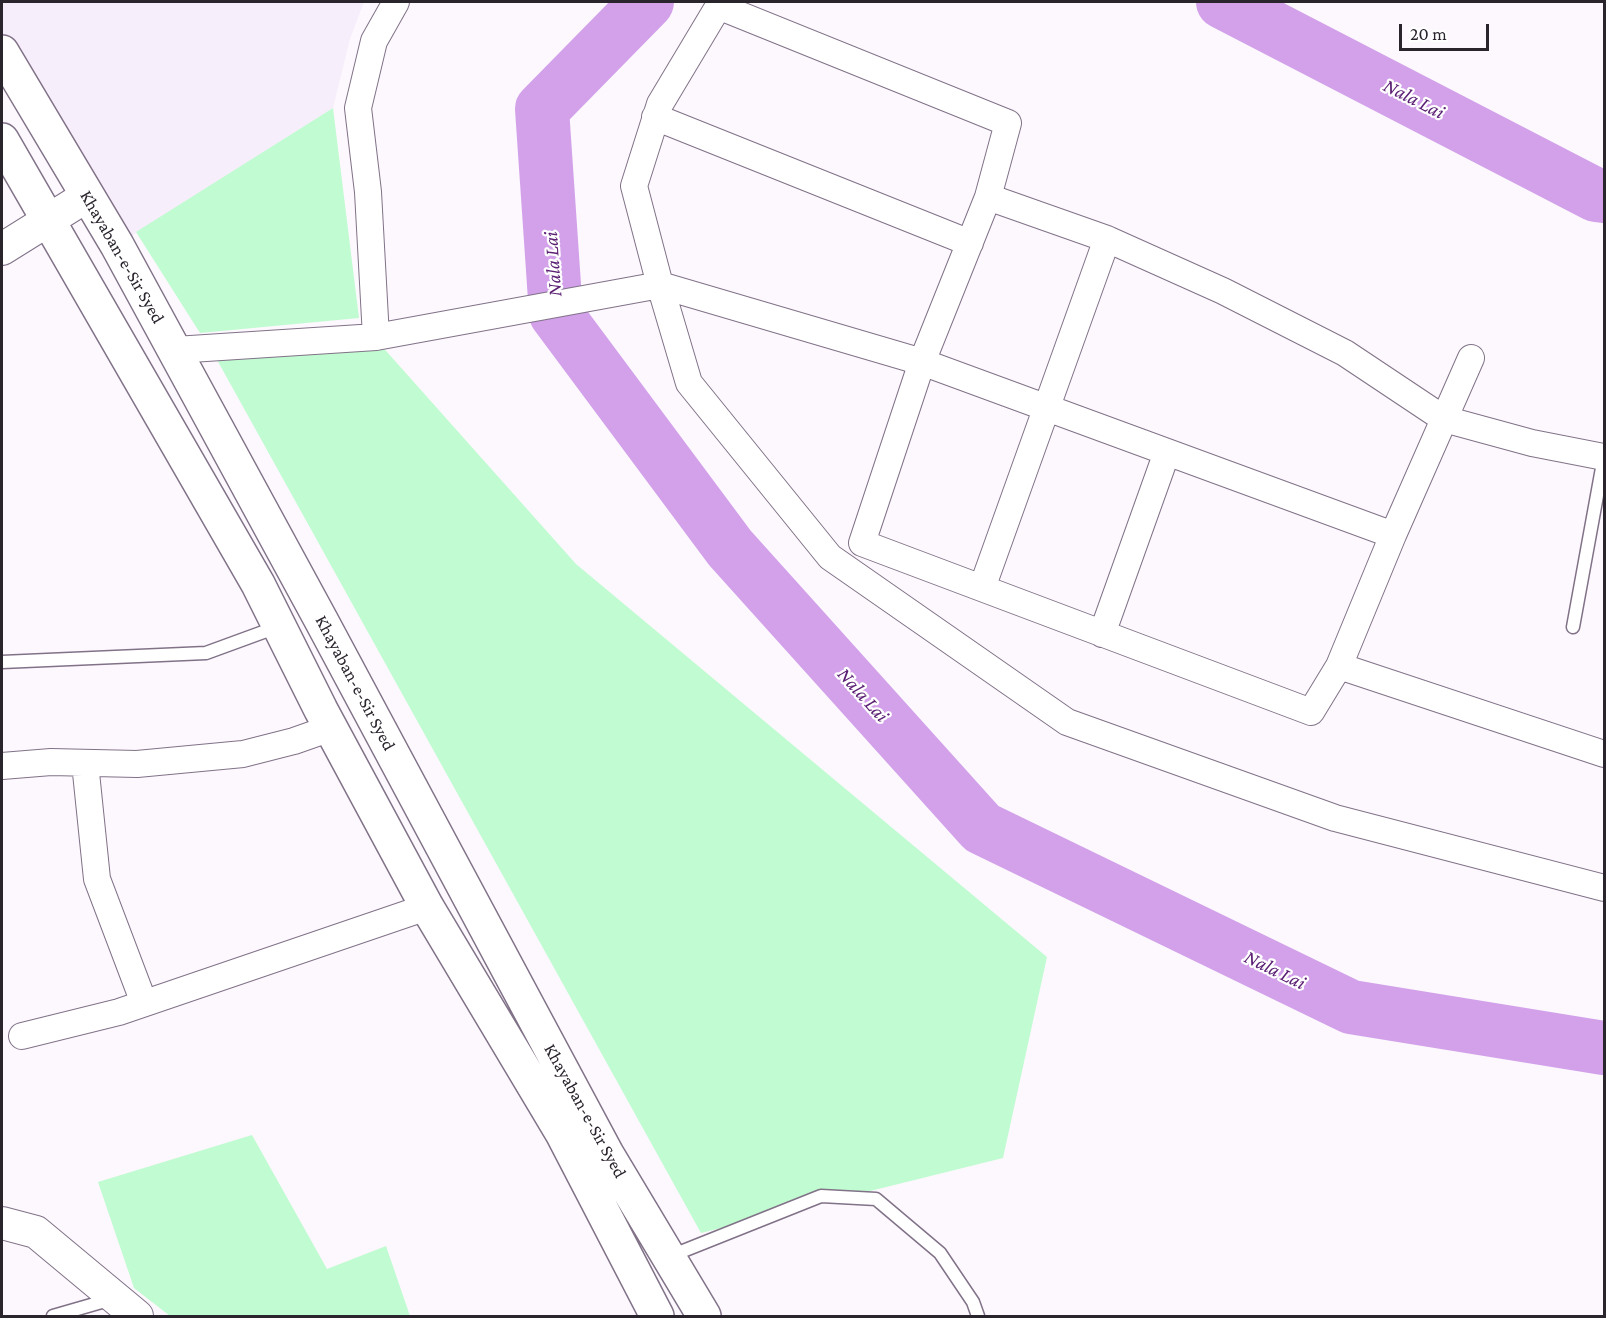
<!DOCTYPE html>
<html>
<head>
<meta charset="utf-8">
<style>
  body { margin:0 }
  #map { position:relative; width:1606px; height:1318px; overflow:hidden; background:#fcf8fd; font-family:"Crimson Pro",serif }
  canvas { display:block }
  .frame { position:absolute; inset:0; border:3px solid #2a242d; pointer-events:none }
  .scale { position:absolute; left:1399px; top:24px; width:90px; height:27px; box-sizing:border-box; border:3px solid #2a242d; border-top:0; padding-left:8px; font-size:18px; line-height:21px; white-space:nowrap; color:#2a242d; -webkit-text-stroke:4px #fff; paint-order:stroke }
</style>
</head>
<body>
<div id="map">
<canvas width="1606" height="1318"></canvas>
<div class="frame"></div>
<div class="scale">20 m</div>
</div>
<script>
const context = document.querySelector('canvas').getContext('2d');
context.lineJoin = 'round';
function paint(path, color) {
  context.fillStyle = color;
  context.fill(path, 'evenodd');
}
function shape(rows) {
  const path = new Path2D();
  for (const r of rows) {
    path.moveTo(r[0], r[1]);
    for (let i = 2; i < r.length; i += 2) path.lineTo(r[i], r[i + 1]);
  }
  return path;
}
function stroke(path, color, width, dash) {
  context.strokeStyle = color;
  context.lineWidth = width;
  context.lineCap = dash ? 'butt' : 'round';
  context.setLineDash(dash || []);
  context.stroke(path);
}
function label(font, color, halo, rows, align = 'center') {
  context.font = font + ' "Crimson Pro",serif';
  context.lineWidth = 4.5;
  context.setLineDash([]);
  context.textBaseline = 'middle';
  context.strokeStyle = halo;
  context.fillStyle = color;
  for (const [text, x, y, turn = 0] of rows) {
    context.save();
    context.translate(x, y);
    context.rotate((+turn || 0) * Math.PI / 180);
    context.textAlign = isNaN(turn) ? turn : align;
    if (halo) context.strokeText(text, 0, 0);
    context.fillText(text, 0, 0);
    context.restore();
  }
}
paint(shape([
  [2,2,364,2,350,39,333,108,117,245,2,52]
]), '#f7eefb');
paint(shape([
  [333,108,359,318,200,333,136,232],
  [379,343,576,564,1047,957,1003,1158,701,1233,211,349],
  [252,1135,327,1269,386,1246,410,1316,170,1316,134,1288,98,1182]
]), '#c1fbd1');
stroke(shape([
  [647,2,542,109,556,314,730,548,982,828,1351,1007,1604,1048],
  [1223,2,1596,195,1604,196]
]), '#d2a1ea', 54);
const service = shape([
  [1573,627,1604,457],
  [2,662,206,653,277,627],
  [668,1257,821,1196,876,1199,940,1253,973,1302,978,1316],
  [53,1316,112,1299]
]);
const minor = shape([
  [721,2,660,104,634,186,660,285,689,383,830,557,1067,722,1335,818,1604,888],
  [718,6,1008,123,988,197,922,362,862,543,1311,712,1339,666,1393,535,1471,358],
  [655,117,970,243],
  [988,197,1107,239,1223,291,1345,353,1444,419,1532,443,1604,457],
  [376,337,368,192,358,108,374,41,396,2],
  [175,350,376,337,660,285,922,362,1393,535],
  [982,588,1107,239],
  [1102,634,1167,452],
  [1339,666,1604,754],
  [85,763,97,879,144,1003],
  [2,766,51,762,137,764,243,754,294,741,331,728],
  [22,1036,119,1012,427,907]
]);
const tertiary = shape([
  [2,249,87,196],
  [2,1223,36,1232,137,1316]
]);
const secondary = shape([
  [2,52,117,245,321,620,607,1154,704,1316],
  [2,140,258,584,321,710,427,907,562,1133,657,1316]
]);
stroke(service, '#817288', 15);
stroke(minor, '#817288', 28);
stroke(tertiary, '#817288', 34);
stroke(secondary, '#817288', 36);
stroke(service, '#fff', 12);
stroke(minor, '#fff', 26);
stroke(tertiary, '#fff', 32);
stroke(secondary, '#fff', 33);
label('18px', '#2a242d', '#fff', [
  ["Khayaban-e-Sir Syed",122,257,60],
  ["Khayaban-e-Sir Syed",355,683,62],
  ["Khayaban-e-Sir Syed",585,1111,61]
]);
label('italic 20px', '#5b2074', '#fff', [
  ["Nala Lai",1414,99,27],
  ["Nala Lai",553,264,-94],
  ["Nala Lai",863,695,48],
  ["Nala Lai",1275,970,26]
]);
</script>
</body>
</html>
